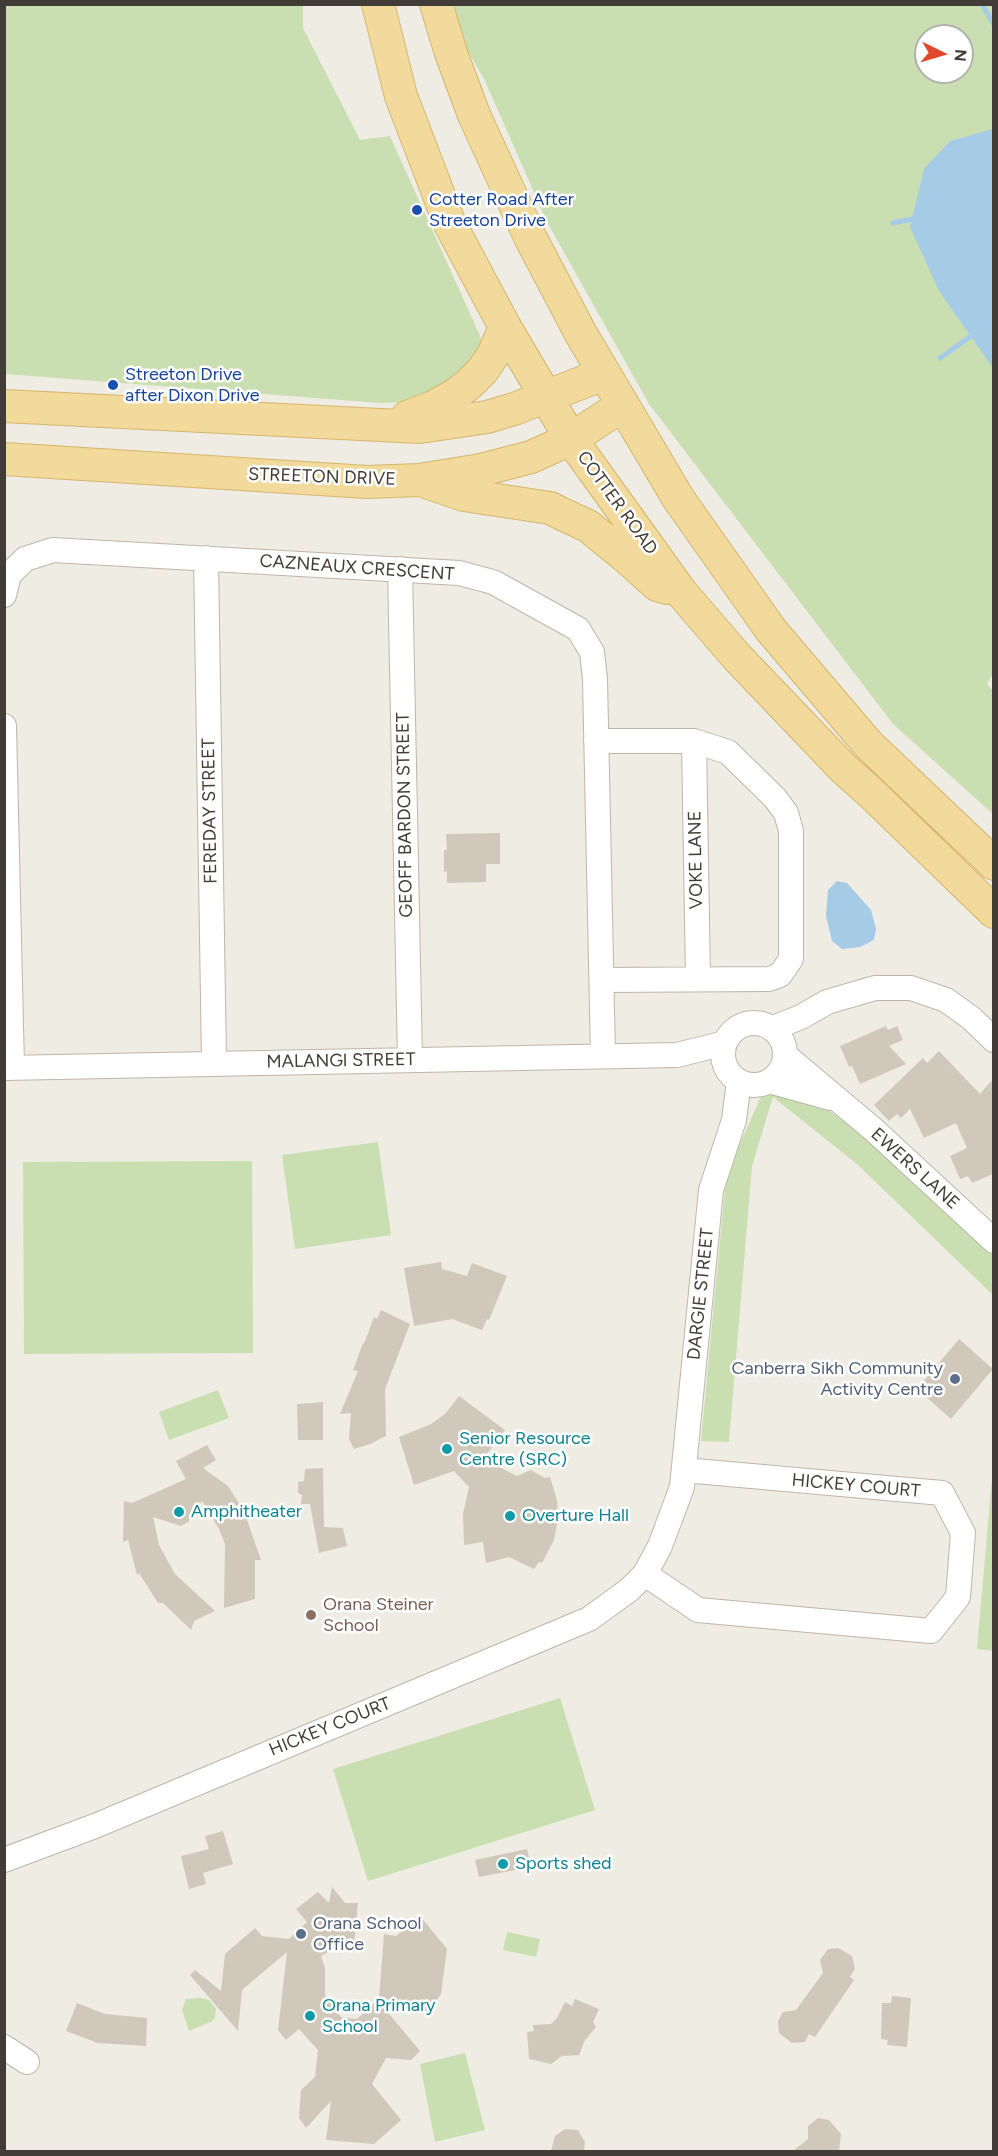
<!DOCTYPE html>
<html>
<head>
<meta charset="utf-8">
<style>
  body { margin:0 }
  #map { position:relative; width:998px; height:2156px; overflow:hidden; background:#efece4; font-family:Figtree,sans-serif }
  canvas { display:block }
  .frame { position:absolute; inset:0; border:6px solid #413c35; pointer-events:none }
  .north { position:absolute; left:914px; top:24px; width:60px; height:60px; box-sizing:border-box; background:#fff; border:2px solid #b3b1ae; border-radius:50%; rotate:95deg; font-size:16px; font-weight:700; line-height:24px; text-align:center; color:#413c35 }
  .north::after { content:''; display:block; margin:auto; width:21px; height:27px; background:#df482b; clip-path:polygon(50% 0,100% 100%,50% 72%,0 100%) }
</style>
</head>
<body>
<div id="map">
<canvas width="998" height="2156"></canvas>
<div class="frame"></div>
<div class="north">N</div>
</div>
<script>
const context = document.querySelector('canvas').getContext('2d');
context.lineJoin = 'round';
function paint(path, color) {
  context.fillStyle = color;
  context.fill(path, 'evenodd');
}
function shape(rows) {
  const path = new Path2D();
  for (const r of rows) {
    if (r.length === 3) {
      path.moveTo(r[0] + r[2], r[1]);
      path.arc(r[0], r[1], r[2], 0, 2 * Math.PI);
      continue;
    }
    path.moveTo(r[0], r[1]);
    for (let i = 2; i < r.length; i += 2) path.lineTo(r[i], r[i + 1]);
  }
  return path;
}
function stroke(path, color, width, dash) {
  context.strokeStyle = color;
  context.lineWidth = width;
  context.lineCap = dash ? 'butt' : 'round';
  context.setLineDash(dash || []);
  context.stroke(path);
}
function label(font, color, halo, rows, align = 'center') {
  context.font = font + ' Figtree,sans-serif';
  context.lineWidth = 5;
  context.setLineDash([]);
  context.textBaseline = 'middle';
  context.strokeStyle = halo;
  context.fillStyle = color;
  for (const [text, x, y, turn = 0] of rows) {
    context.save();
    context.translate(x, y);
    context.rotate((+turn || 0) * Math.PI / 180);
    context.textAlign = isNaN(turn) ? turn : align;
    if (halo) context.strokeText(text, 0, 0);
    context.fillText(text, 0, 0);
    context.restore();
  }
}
paint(shape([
  [4,5,303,5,303,28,360,140,390,136,481,338,479,356,422,402,380,403,5,374],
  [454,5,993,5,994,672,987,684,994,692,993,814,893,724,649,404,547,222,485,81,464,44],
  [926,36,962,36,962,72,926,72],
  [782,1089,818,1103,874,1142,993,1253,993,1295,858,1165,773,1097,752,1166,729,1442,701,1441,725,1188,738,1148,763,1092],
  [378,1142,391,1235,295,1249,282,1155],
  [252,1161,253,1353,24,1354,23,1162],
  [218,1390,229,1418,169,1440,159,1412],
  [993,1466,993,1651,977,1649],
  [560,1698,595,1810,368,1881,333,1769],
  [507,1932,540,1939,536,1957,503,1950],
  [201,1998,209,2000,216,2009,215,2018,211,2022,189,2031,182,2010,186,1999],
  [465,2053,485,2130,435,2142,420,2064]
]), '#cadfb1');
paint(shape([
  [993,129,994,129,993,368,939,291,910,227,924,169,950,141],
  [837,881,847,883,871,910,876,929,874,940,860,947,842,949,832,941,826,916,828,890]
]), '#a6cbe6');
stroke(shape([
  [982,4,994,25],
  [893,223,912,219],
  [940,358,971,336]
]), '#a6cbe6', 5);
paint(shape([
  [500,833,500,864,486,864,486,882,447,883,447,871,444,872,444,850,447,850,446,834],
  [886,1026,888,1030,897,1026,903,1040,889,1046,906,1064,860,1084,852,1066,849,1067,840,1046],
  [939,1051,980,1094,993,1079,993,1174,972,1183,968,1176,960,1179,950,1156,967,1148,956,1123,924,1138,910,1109,901,1118,897,1114,889,1121,874,1105,923,1058,927,1063],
  [441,1262,442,1269,467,1276,472,1263,507,1276,489,1320,487,1319,482,1330,452,1319,414,1326,404,1268],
  [381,1310,410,1324,385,1389,386,1436,370,1444,354,1449,349,1439,351,1413,340,1414,358,1371,353,1370,363,1343,364,1344,374,1317,377,1319],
  [959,1339,993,1369,951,1419,917,1389],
  [459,1396,505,1430,483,1459,517,1476,531,1470,545,1478,550,1477,557,1500,558,1519,554,1540,542,1563,539,1562,534,1569,509,1557,486,1563,483,1542,464,1545,463,1514,469,1487,454,1471,414,1485,399,1437,431,1424,445,1414],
  [323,1402,323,1440,298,1440,297,1404],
  [207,1445,216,1460,203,1468,228,1486,249,1519,247,1520,261,1560,255,1560,255,1599,224,1608,225,1544,219,1529,202,1501,188,1522,181,1526,153,1517,159,1545,175,1574,215,1611,194,1621,191,1630,163,1603,158,1603,139,1573,137,1575,128,1540,123,1542,124,1501,132,1503,186,1479,176,1461],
  [323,1468,324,1527,343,1528,347,1546,319,1553,310,1504,301,1504,302,1495,298,1493,298,1482,304,1481,305,1469],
  [223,1831,233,1864,203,1873,206,1884,189,1889,181,1856,209,1849,205,1836],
  [527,1849,531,1867,479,1877,475,1860],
  [332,1887,345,1903,358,1903,354,1945,342,1944,321,1956,325,1968,325,1996,341,2017,357,2019,379,1999,384,1934,396,1936,420,1916,447,1949,441,1994,427,2014,385,2009,420,2051,411,2060,386,2058,372,2084,401,2120,374,2144,326,2140,331,2101,306,2128,299,2118,301,2090,315,2077,318,2050,299,2029,286,2040,278,2030,287,1952,242,1990,238,2031,190,1975,195,1970,221,1991,225,1954,255,1928,262,1936,289,1939,307,1922,296,1909,318,1892,329,1903],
  [838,1948,852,1956,855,1969,850,1977,854,1980,815,2037,809,2034,805,2042,792,2043,779,2033,778,2021,783,2012,796,2010,823,1973,820,1960,828,1949],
  [892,1996,911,1998,907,2047,887,2045,888,2040,881,2039,882,2003,891,2003],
  [575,1999,599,2009,593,2022,596,2027,585,2040,579,2055,562,2056,551,2064,529,2059,527,2032,534,2031,533,2025,551,2024,557,2018,565,2002,572,2006],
  [77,2003,105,2014,147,2018,146,2046,98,2043,66,2031],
  [818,2118,829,2120,841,2134,839,2151,793,2151,808,2139,808,2126],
  [565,2129,578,2130,585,2142,584,2151,551,2151,555,2136]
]), '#d0c8bb');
const minor = shape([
  [206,558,214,1063],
  [400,569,410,1060],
  [4,595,9,575,25,559,53,550,459,573,493,582,578,629,592,652,595,679,603,1056],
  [4,726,12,1067],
  [596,741,694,741,728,752,775,798,786,813,791,831,791,959,780,975,769,979,602,980],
  [694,741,698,979],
  [754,1054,31],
  [773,1028,801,1017,827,1002,875,988,911,988,946,1000,971,1018,994,1040],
  [786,1056,874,1130,994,1241],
  [4,1068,677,1055,725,1043],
  [769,1081,830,1098],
  [645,1574,698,1610,931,1631,958,1597,963,1533,942,1493,684,1470],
  [4,1860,95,1826,589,1619,629,1590,645,1574,660,1546,682,1487,711,1190,734,1120,739,1081],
  [4,2047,27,2062]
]);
const major = shape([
  [378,4,401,96,450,224,505,327,571,439,681,592,736,656,843,768,871,793,994,912],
  [436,4,451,53,474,115,530,237,581,334,678,498,771,630,868,744,994,864],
  [4,406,420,427,487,417,514,409,604,374],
  [407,417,433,407,455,395,469,384,483,370,493,355,505,327],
  [4,459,367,482,419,480,481,470,531,457,571,439,623,405],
  [423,481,464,495,550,508,562,514,588,526,626,557,657,585,667,588]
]);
stroke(minor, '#bdb6ab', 26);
stroke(major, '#d4b66d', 34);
stroke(minor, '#fff', 24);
stroke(major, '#f1da9b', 32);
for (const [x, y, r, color] of [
  [417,210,6,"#1a4fb4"],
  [113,385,6,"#1a4fb4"],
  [955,1379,6,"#5c6f8a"],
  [447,1449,6,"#0f9aa8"],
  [179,1512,6,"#0f9aa8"],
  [510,1516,6,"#0f9aa8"],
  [311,1615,6,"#8d6e63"],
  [503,1864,6,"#0f9aa8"],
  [301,1934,6,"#5c6f8a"],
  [310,2016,6,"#0f9aa8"]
]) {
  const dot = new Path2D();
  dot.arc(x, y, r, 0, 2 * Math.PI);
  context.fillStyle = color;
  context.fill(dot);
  stroke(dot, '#fff', 2);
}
label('18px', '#164399', '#fff', [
  ["Cotter Road After",429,200],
  ["Streeton Drive",429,221],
  ["Streeton Drive",125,375],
  ["after Dixon Drive",125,396]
], 'left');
label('18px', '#413c35', '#fff', [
  ["STREETON DRIVE",322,477,2],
  ["COTTER ROAD",617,503,54],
  ["CAZNEAUX CRESCENT",357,568,4],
  ["FEREDAY STREET",210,811,-91],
  ["GEOFF BARDON STREET",405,815,-91],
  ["VOKE LANE",696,860,-91],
  ["MALANGI STREET",341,1061,-1],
  ["EWERS LANE",915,1169,42],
  ["DARGIE STREET",701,1294,-84],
  ["HICKEY COURT",856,1486,5],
  ["HICKEY COURT",330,1727,-22]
]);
label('18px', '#4e5e75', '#fff', [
  ["Canberra Sikh Community",943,1369],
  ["Activity Centre",943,1390],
  ["Orana School",313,1924,"left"],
  ["Office",313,1945,"left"]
], 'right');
label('18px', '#0d838f', '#fff', [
  ["Senior Resource",459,1439],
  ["Centre (SRC)",459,1460],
  ["Amphitheater",191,1512],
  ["Overture Hall",522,1516],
  ["Sports shed",515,1864],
  ["Orana Primary",322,2006],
  ["School",322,2027]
], 'left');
label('18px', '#785e54', '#fff', [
  ["Orana Steiner",323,1605],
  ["School",323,1626]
], 'left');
</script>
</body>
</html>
